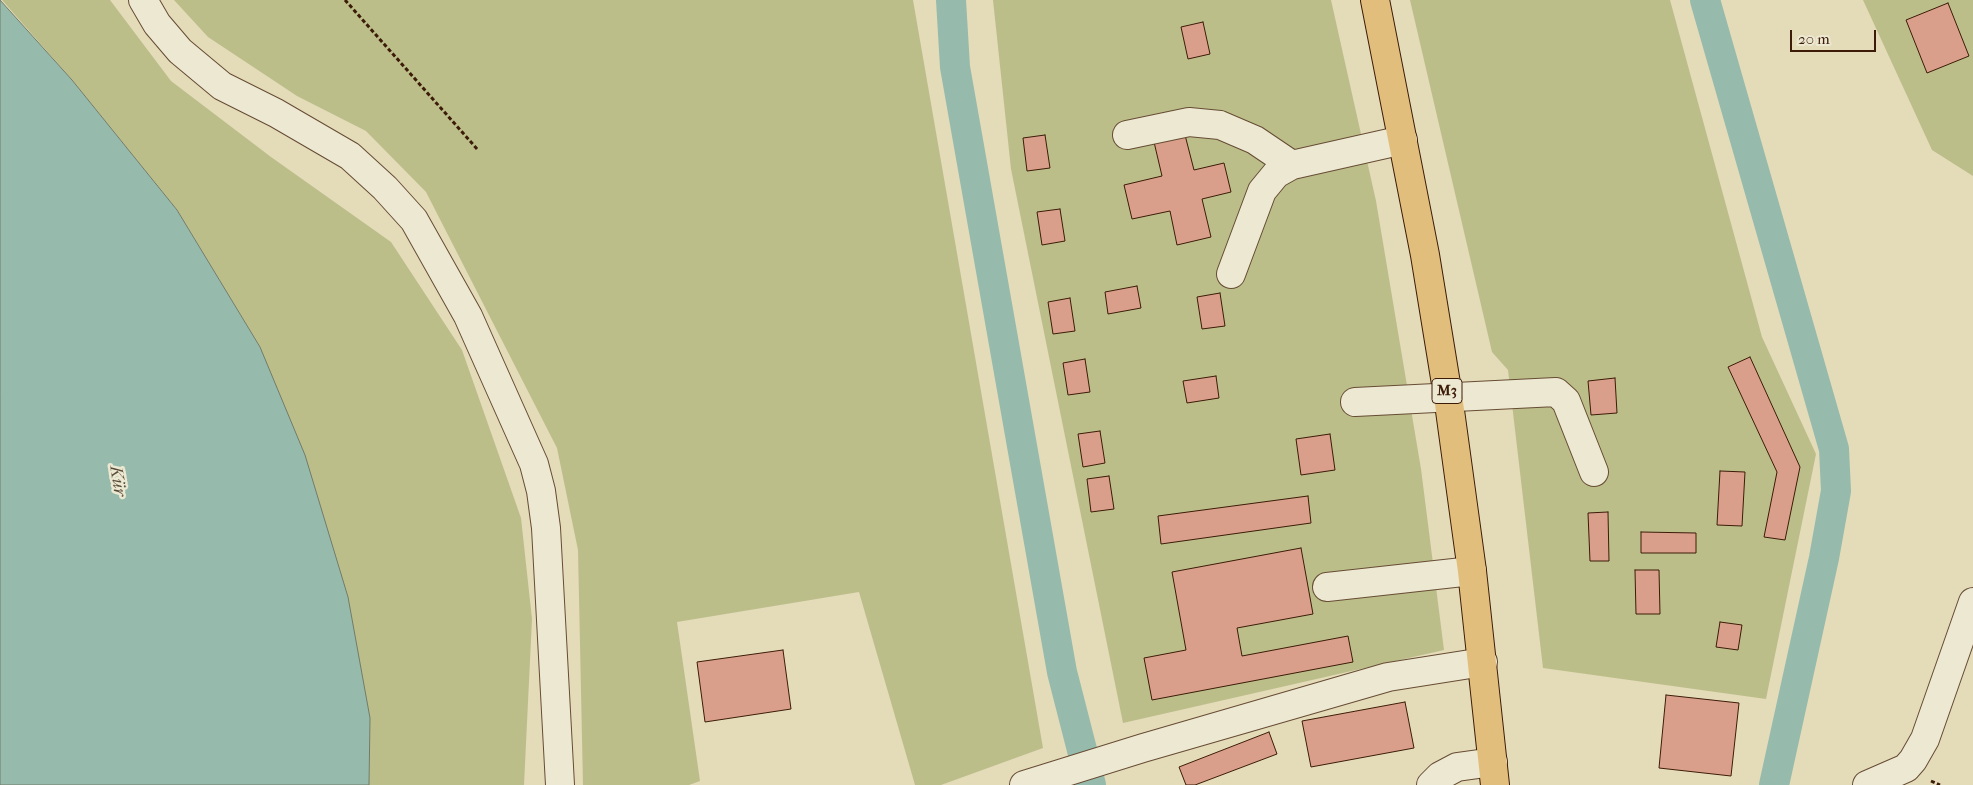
<!DOCTYPE html>
<html>
<head>
<meta charset="utf-8">
<style>
  body { margin:0 }
  #map { position:relative; width:1973px; height:785px; overflow:hidden; background:#e4dbb9; font-family:"IM FELL French Canon",serif }
  canvas { display:block }
  .scale { position:absolute; left:1790px; top:30px; width:86px; height:22px; box-sizing:border-box; border:2px solid #3c1c08; border-top:0; padding-left:6px; font-size:15px; line-height:18px; white-space:nowrap; color:#3c1c08; -webkit-text-stroke:4px #ede8d2; paint-order:stroke }
</style>
</head>
<body>
<div id="map">
<canvas width="1973" height="785"></canvas>
<div class="scale">20 m</div>
</div>
<script>
const context = document.querySelector('canvas').getContext('2d');
context.lineJoin = 'round';
function paint(path, color) {
  context.fillStyle = color;
  context.fill(path, 'evenodd');
}
function shape(rows) {
  const path = new Path2D();
  for (const r of rows) {
    path.moveTo(r[0], r[1]);
    for (let i = 2; i < r.length; i += 2) path.lineTo(r[i], r[i + 1]);
  }
  return path;
}
function stroke(path, color, width, dash) {
  context.strokeStyle = color;
  context.lineWidth = width;
  context.lineCap = dash ? 'butt' : 'round';
  context.setLineDash(dash || []);
  context.stroke(path);
}
function label(font, color, halo, rows, align = 'center') {
  context.font = font + ' "IM FELL French Canon",serif';
  context.lineWidth = 5;
  context.setLineDash([]);
  context.textBaseline = 'middle';
  context.strokeStyle = halo;
  context.fillStyle = color;
  for (const [text, x, y, turn = 0] of rows) {
    context.save();
    context.translate(x, y);
    context.rotate((+turn || 0) * Math.PI / 180);
    context.textAlign = isNaN(turn) ? turn : align;
    if (halo) context.strokeText(text, 0, 0);
    context.fillText(text, 0, 0);
    context.restore();
  }
}
paint(shape([
  [2,0,110,0,171,81,271,157,391,242,462,350,521,518,532,619,524,785,369,785,370,718,260,347,177,210,72,80],
  [174,0,913,0,1043,748,941,785,915,785,859,592,677,622,700,781,689,785,583,785,578,550,557,448,426,192,366,131,297,96,208,37],
  [993,0,1331,0,1376,201,1421,469,1444,650,1123,723,1011,169],
  [1410,0,1670,0,1762,337,1816,454,1766,699,1543,668,1508,370,1492,352],
  [1863,0,1973,0,1973,176,1932,150]
]), '#bcbe8a');
const water = shape([
  [0,0,72,80,177,210,260,347,305,455,348,597,370,718,369,785,0,785,0,0]
]);
paint(water, '#96bbac');
stroke(water, '#727b6a', 1);
stroke(shape([
  [951,0,955,67,1062,672,1091,785],
  [1705,0,1834,449,1836,491,1824,558,1774,785]
]), '#96bbac', 30);
const building = shape([
  [1948,3,1969,56,1927,73,1906,20,1948,3],
  [1203,22,1210,54,1188,59,1181,27,1203,22],
  [1045,135,1050,168,1027,171,1023,138,1045,135],
  [1185,135,1194,170,1224,163,1231,192,1202,199,1211,237,1177,245,1170,211,1132,219,1124,185,1162,176,1154,142,1185,135],
  [1060,209,1065,241,1042,245,1037,212,1060,209],
  [1137,286,1141,308,1108,314,1105,292,1137,286],
  [1220,293,1225,326,1202,329,1197,297,1220,293],
  [1070,298,1075,331,1053,334,1048,302,1070,298],
  [1750,357,1800,467,1785,540,1764,537,1777,472,1728,367,1750,357],
  [1085,359,1090,392,1068,395,1063,363,1085,359],
  [1216,376,1219,398,1187,403,1183,381,1216,376],
  [1615,378,1617,413,1591,415,1588,381,1615,378],
  [1100,431,1105,463,1083,467,1078,434,1100,431],
  [1330,434,1335,470,1301,475,1296,439,1330,434],
  [1720,471,1745,472,1742,526,1717,525,1720,471],
  [1109,476,1114,509,1091,512,1087,479,1109,476],
  [1308,496,1311,523,1161,544,1158,516,1308,496],
  [1608,512,1609,561,1590,561,1588,513,1608,512],
  [1641,532,1696,533,1696,553,1641,553,1641,532],
  [1301,548,1313,614,1237,628,1242,656,1348,636,1353,662,1152,700,1144,658,1186,650,1172,572,1301,548],
  [1635,570,1659,570,1660,614,1636,614,1635,570],
  [1720,622,1742,625,1738,650,1716,647,1720,622],
  [783,650,791,709,705,722,697,662,783,650],
  [1666,695,1739,703,1731,776,1659,768,1666,695],
  [1405,702,1414,748,1311,767,1302,721,1405,702],
  [1269,732,1277,754,1195,785,1186,785,1179,767,1269,732]
]);
paint(building, '#d99f8a');
stroke(building, '#3c1c08', 1);
const minor = shape([
  [143,0,157,24,180,51,222,86,276,113,350,156,385,188,414,220,468,316,534,464,541,491,546,528,560,785],
  [1127,135,1189,122,1220,125,1255,140,1292,165],
  [1231,274,1262,191,1276,174,1292,165,1403,140],
  [1355,402,1556,392,1566,401,1594,472],
  [1327,587,1472,571],
  [1024,785,1143,748,1388,677,1483,662],
  [1431,785,1440,776,1457,767,1493,762],
  [1867,785,1906,768,1913,760,1925,739,1973,602]
]);
const major = shape([
  [1375,0,1425,255,1448,396,1472,571,1495,785]
]);
stroke(minor, '#664c34', 30);
stroke(major, '#3c1c08', 30);
stroke(shape([
  [345,0,478,150],
  [1931,781,1940,785]
]), '#3c1c08', 3, [4, 2.5]);
stroke(minor, '#ede8d2', 28);
stroke(major, '#e2be7c', 28);
for (const [x, y, w] of [
  [1447,391,30]
]) {
  const box = new Path2D();
  box.roundRect(x - w / 2, y - 12.5, w, 25, 4);
  context.fillStyle = '#ede8d2';
  context.fill(box);
  stroke(box, '#3c1c08', 1);
}
label('bold 15px', '#3c1c08', null, [
  ["M3",1447,391]
]);
label('italic 18px', '#574c39', '#ede8d2', [
  ["Kür",117,481,81]
]);
</script>
</body>
</html>
